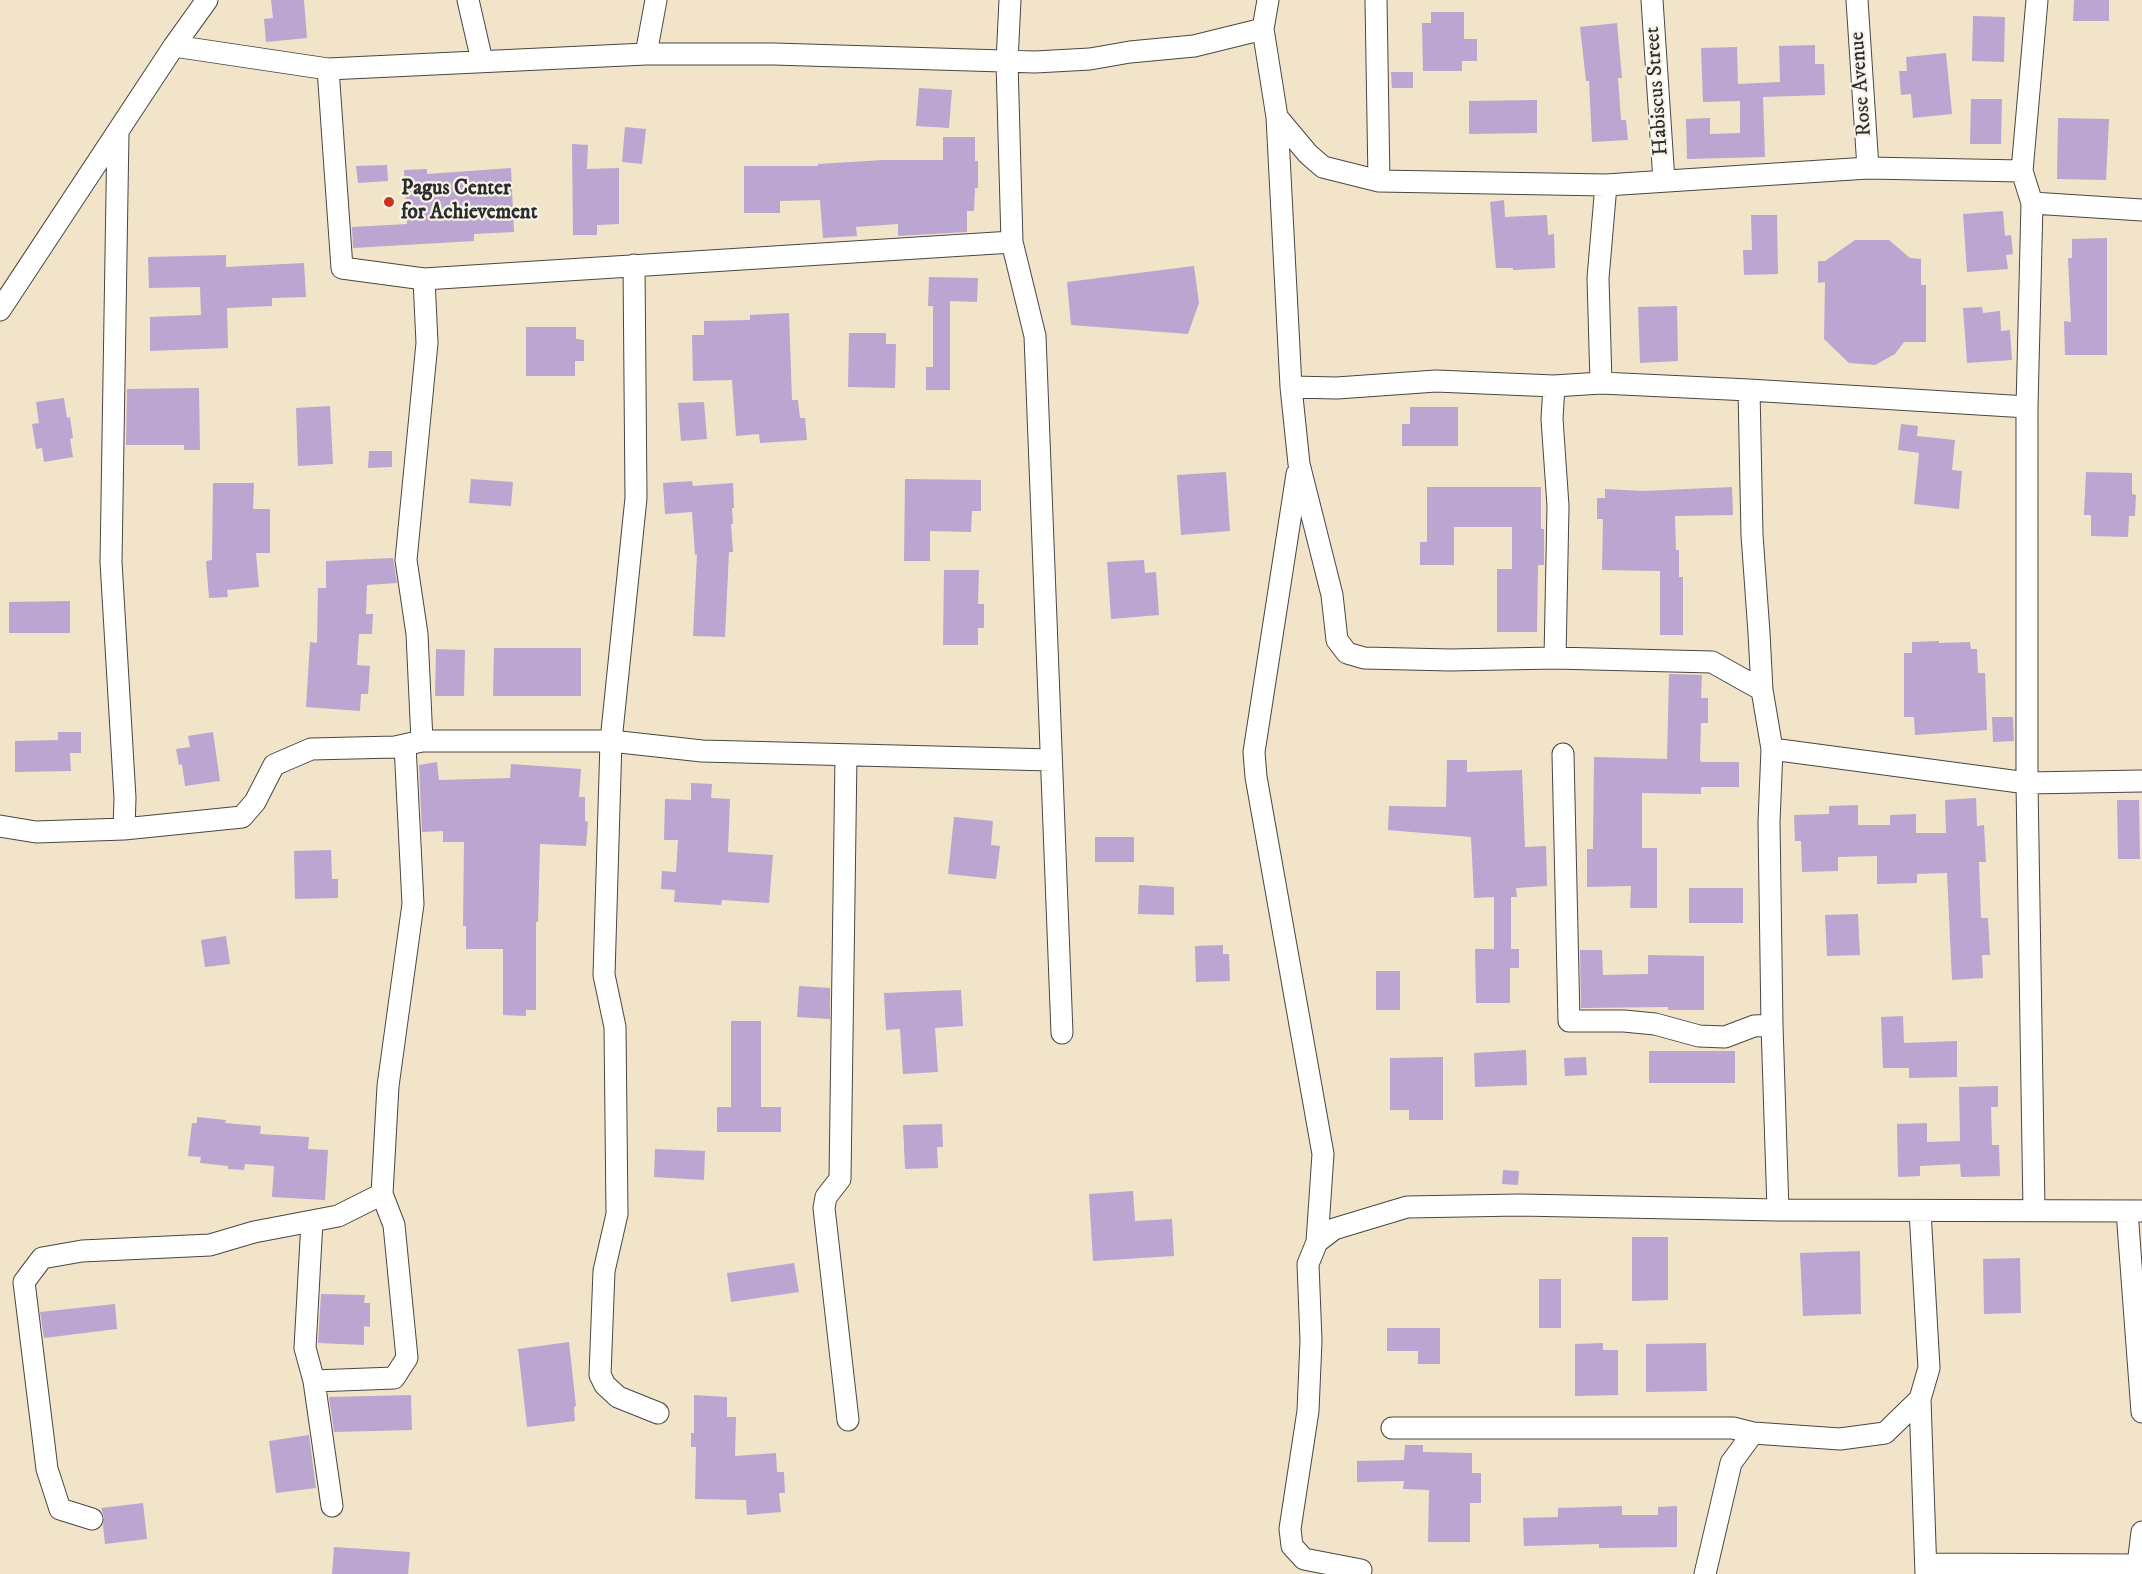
<!DOCTYPE html>
<html>
<head>
<meta charset="utf-8">
<style>
  body { margin:0 }
  canvas { display:block; background:#f1e4c9 }
</style>
</head>
<body>
<canvas width="2142" height="1574"></canvas>
<script>
const context = document.querySelector('canvas').getContext('2d');
context.lineJoin = 'round';
function paint(path, color) {
  context.fillStyle = color;
  context.fill(path, 'evenodd');
}
function shape(rows) {
  const path = new Path2D();
  for (const r of rows) {
    path.moveTo(r[0], r[1]);
    for (let i = 2; i < r.length; i += 2) path.lineTo(r[i], r[i + 1]);
  }
  return path;
}
function stroke(path, color, width, dash) {
  context.strokeStyle = color;
  context.lineWidth = width;
  context.lineCap = dash ? 'butt' : 'round';
  context.setLineDash(dash || []);
  context.stroke(path);
}
function label(font, color, halo, rows, align = 'center') {
  context.font = font + ' "IM FELL DW Pica",serif';
  context.lineWidth = 4.5;
  context.setLineDash([]);
  context.textBaseline = 'middle';
  context.strokeStyle = halo;
  context.fillStyle = color;
  for (const [text, x, y, turn = 0] of rows) {
    context.save();
    context.translate(x, y);
    context.rotate((+turn || 0) * Math.PI / 180);
    context.textAlign = isNaN(turn) ? turn : align;
    if (halo) context.strokeText(text, 0, 0);
    context.fillText(text, 0, 0);
    context.restore();
  }
}
paint(shape([
  [271,0,304,0,307,38,266,42,264,19,273,18],
  [2074,0,2109,0,2109,21,2073,21],
  [1431,12,1464,12,1464,39,1477,39,1477,61,1462,61,1462,71,1423,71,1422,23,1431,23],
  [1973,16,2005,17,2004,62,1972,61],
  [1617,23,1622,78,1618,78,1621,120,1626,120,1628,140,1592,142,1589,81,1586,81,1580,27],
  [1815,45,1815,64,1824,64,1825,95,1763,97,1765,157,1687,159,1686,119,1710,118,1710,134,1740,133,1740,101,1703,102,1701,48,1737,47,1738,84,1780,82,1779,46],
  [1946,53,1952,114,1913,118,1911,94,1901,95,1899,71,1907,71,1906,57],
  [1391,72,1413,72,1413,88,1392,88],
  [919,88,952,90,949,128,916,126],
  [1971,99,2002,99,2001,144,1970,144],
  [1537,100,1537,133,1469,134,1469,101],
  [2058,118,2109,119,2106,180,2057,179],
  [625,127,646,129,642,164,622,162],
  [943,137,975,137,975,161,978,161,978,188,975,188,974,211,967,211,967,232,898,236,898,224,856,227,857,236,823,238,820,200,780,201,780,213,744,213,744,166,818,166,818,164,884,160,943,160],
  [572,144,588,145,587,169,619,168,619,224,597,225,597,235,573,235],
  [387,165,388,181,358,183,356,166],
  [511,168,514,232,474,234,474,241,353,248,352,227,407,224,404,170,427,169,427,174],
  [1504,200,1505,217,1547,215,1548,235,1554,234,1555,268,1513,270,1513,268,1496,268,1490,202],
  [2003,211,2005,236,2011,235,2013,254,2006,255,2008,269,1967,272,1963,214],
  [1751,215,1777,215,1778,274,1744,275,1743,250,1752,250],
  [2107,238,2107,355,2065,355,2064,321,2071,322,2068,258,2072,258,2072,239],
  [1855,240,1889,240,1910,258,1921,259,1921,285,1926,285,1926,342,1904,342,1895,354,1875,365,1849,363,1824,339,1825,282,1818,283,1818,261,1825,261],
  [226,255,226,267,304,263,306,297,272,298,272,306,227,308,228,348,150,351,150,317,201,315,200,287,149,288,148,257],
  [1194,266,1199,303,1188,334,1071,325,1067,282],
  [929,277,978,278,977,302,950,301,950,390,926,390,926,367,933,367,933,306,928,306],
  [1677,306,1678,361,1640,363,1638,307],
  [1982,307,1983,313,2000,311,2001,331,2010,330,2012,360,1967,363,1963,308],
  [789,313,792,400,798,400,800,418,805,418,807,440,760,443,759,434,736,436,732,380,693,381,692,335,704,335,704,321,750,320,750,315],
  [526,327,576,327,576,339,584,340,584,361,575,361,575,376,526,376],
  [849,333,886,333,886,344,896,344,895,388,848,387],
  [199,388,200,450,184,450,184,445,126,445,127,389],
  [64,398,67,418,70,417,73,438,70,439,73,457,44,462,42,448,36,449,32,424,39,423,36,402],
  [704,402,707,439,681,441,678,403],
  [330,406,333,464,298,466,296,408],
  [1410,407,1458,407,1458,446,1402,446,1402,424,1410,424],
  [1901,424,1918,426,1917,436,1955,440,1952,470,1962,471,1959,509,1914,504,1919,453,1898,450],
  [369,451,392,451,392,467,368,468],
  [1226,472,1230,531,1181,535,1177,475],
  [2086,472,2132,473,2132,494,2136,495,2135,516,2129,516,2128,537,2091,536,2091,515,2084,515],
  [471,479,513,482,511,506,469,503],
  [905,479,981,480,981,511,972,511,971,532,930,531,930,561,904,561],
  [692,481,693,486,733,483,734,508,732,508,733,524,731,524,733,552,729,552,725,637,693,636,697,554,695,555,692,512,665,514,663,483],
  [213,483,254,483,253,509,270,509,270,553,256,553,259,587,227,590,228,597,209,598,206,561,212,560],
  [1427,487,1541,487,1541,529,1544,529,1544,565,1538,565,1537,632,1497,632,1497,569,1512,569,1512,527,1454,527,1454,565,1420,565,1420,542,1427,542],
  [1732,487,1733,515,1675,516,1676,550,1679,550,1679,577,1683,577,1683,635,1660,635,1660,571,1602,570,1603,519,1597,519,1597,498,1605,498,1605,489,1643,491],
  [393,558,397,583,367,585,366,614,373,614,372,634,359,634,357,665,370,666,368,694,361,694,360,711,306,707,310,642,317,643,318,588,326,588,326,561],
  [1144,560,1145,573,1156,572,1159,615,1111,619,1107,562],
  [944,570,979,570,978,604,984,604,984,628,978,628,978,645,943,645],
  [70,601,70,633,9,633,9,602],
  [1939,641,1939,643,1970,642,1971,649,1977,649,1978,673,1985,673,1987,730,1915,735,1914,717,1904,717,1904,653,1912,653,1912,642],
  [494,648,581,648,581,696,493,696],
  [436,649,465,650,464,696,435,696],
  [1669,674,1702,675,1701,698,1708,698,1708,723,1701,723,1700,759,1701,762,1739,762,1739,787,1701,787,1701,794,1642,793,1642,848,1657,848,1657,908,1630,908,1631,886,1587,887,1587,849,1593,849,1594,757,1667,759],
  [1992,717,2013,717,2014,741,1993,742],
  [58,732,81,732,81,753,70,753,71,771,15,772,15,741,58,740],
  [213,732,220,781,185,786,182,764,179,765,176,749,190,747,188,736],
  [1447,760,1467,760,1467,772,1522,770,1525,847,1546,846,1547,886,1516,888,1517,897,1511,897,1511,949,1519,949,1519,968,1510,968,1510,1003,1476,1003,1475,949,1494,949,1494,897,1474,898,1471,837,1388,830,1389,806,1446,807],
  [437,762,439,780,510,778,511,764,581,769,579,797,585,797,585,821,588,822,586,846,540,844,538,922,536,922,536,1010,526,1010,526,1016,503,1015,503,949,466,949,466,926,463,926,464,842,443,842,443,831,422,832,419,765],
  [691,783,712,784,711,798,730,799,728,852,773,855,769,903,722,900,721,905,674,902,675,890,661,889,662,871,676,872,678,840,664,840,665,799,691,800],
  [1976,798,1977,826,1984,825,1986,862,1979,862,1981,918,1988,918,1990,955,1982,955,1983,978,1952,980,1947,873,1917,874,1917,883,1877,884,1877,856,1838,857,1838,871,1802,872,1801,841,1795,841,1794,815,1829,814,1829,806,1858,805,1858,825,1890,825,1890,815,1916,814,1916,833,1946,833,1945,800],
  [2117,800,2139,800,2140,859,2118,859],
  [954,817,993,821,991,845,1000,846,996,879,948,874],
  [1095,837,1134,837,1134,862,1095,862],
  [331,850,332,879,338,879,338,898,295,899,294,851],
  [1139,885,1174,887,1174,915,1138,914],
  [1689,888,1743,888,1743,923,1689,923],
  [1858,914,1860,955,1827,956,1825,915],
  [226,936,230,964,205,967,201,940],
  [1223,945,1223,954,1229,954,1230,981,1196,982,1195,946],
  [1580,950,1602,950,1603,975,1648,974,1648,955,1704,956,1704,1010,1668,1010,1668,1007,1581,1008],
  [1376,971,1400,971,1400,1010,1376,1010],
  [799,986,830,988,830,1019,797,1017],
  [961,990,963,1026,935,1028,938,1072,903,1074,900,1029,886,1030,884,993],
  [1903,1016,1904,1043,1957,1041,1957,1077,1909,1078,1909,1068,1883,1068,1881,1017],
  [731,1021,761,1021,761,1107,781,1107,781,1132,717,1132,717,1107,731,1107],
  [1526,1050,1527,1085,1475,1087,1474,1053],
  [1649,1051,1735,1051,1735,1083,1649,1083],
  [1443,1057,1443,1120,1409,1120,1409,1110,1390,1110,1390,1058],
  [1586,1057,1587,1075,1565,1076,1564,1058],
  [1998,1086,1998,1107,1991,1107,1992,1145,1999,1145,2000,1176,1961,1177,1960,1164,1920,1166,1920,1176,1898,1177,1897,1124,1927,1123,1927,1142,1960,1141,1959,1087],
  [197,1117,226,1120,225,1123,261,1126,260,1134,309,1137,308,1149,328,1150,325,1200,272,1197,274,1166,245,1164,244,1170,228,1169,228,1166,200,1163,201,1157,188,1156,192,1123,197,1123],
  [942,1124,943,1147,937,1147,938,1168,905,1169,903,1125],
  [655,1149,705,1151,704,1180,654,1177],
  [1503,1170,1519,1171,1518,1185,1502,1184],
  [1133,1191,1135,1221,1172,1219,1174,1256,1093,1261,1089,1194],
  [1632,1237,1668,1237,1668,1300,1632,1301],
  [1860,1251,1861,1314,1803,1316,1800,1253],
  [2020,1258,2021,1313,1984,1314,1983,1259],
  [794,1263,799,1292,731,1302,727,1273],
  [1539,1279,1561,1279,1561,1328,1539,1328],
  [321,1294,365,1295,364,1303,370,1303,370,1327,364,1326,364,1345,318,1343],
  [115,1304,117,1329,44,1338,40,1312],
  [1387,1328,1440,1328,1440,1364,1418,1364,1418,1351,1387,1351],
  [569,1342,576,1406,574,1407,575,1421,527,1427,518,1349],
  [1603,1343,1603,1350,1618,1350,1618,1395,1575,1396,1575,1344],
  [1706,1343,1707,1391,1646,1392,1646,1344],
  [411,1395,412,1430,334,1432,329,1397],
  [694,1395,727,1397,727,1417,736,1417,735,1456,776,1453,777,1472,784,1472,785,1493,779,1493,781,1512,747,1515,746,1500,695,1499,696,1447,691,1447,691,1433,694,1433],
  [309,1435,316,1488,276,1493,269,1441],
  [1405,1445,1423,1445,1423,1452,1472,1453,1472,1473,1481,1473,1481,1503,1470,1503,1470,1542,1428,1542,1429,1490,1403,1489,1404,1481,1357,1482,1357,1461,1404,1460],
  [143,1503,147,1539,105,1544,103,1525,104,1517,101,1508],
  [1622,1506,1622,1515,1658,1515,1658,1507,1677,1506,1677,1547,1599,1548,1599,1544,1524,1546,1523,1518,1558,1517,1558,1508],
  [334,1547,410,1552,408,1574,332,1574]
]), '#bba5d1');
const street = shape([
  [468,0,482,61],
  [1010,0,1007,62,1012,242,1035,336,1062,1033],
  [1268,0,1263,29,1277,117,1291,387,1299,464,1332,595,1337,640,1347,653,1364,658,1450,660,1555,658,1712,662,1762,690],
  [1376,0,1379,181],
  [1652,0,1664,181],
  [1857,0,1868,168],
  [174,46,328,69,646,54,774,54,1035,62,1090,59,1130,52,1194,46,1263,29],
  [646,54,656,0],
  [328,69,342,268,424,279,427,343,406,560,417,634,422,741],
  [1277,117,1308,154,1323,167,1379,181,1606,185,1868,168,2022,171],
  [2032,203,2142,210],
  [634,265,636,498,611,741,604,975,615,1027,617,1214,604,1271,600,1375,605,1385,618,1397,658,1413],
  [424,279,1012,242],
  [0,310,174,46,207,0],
  [1601,383,1598,278,1606,185],
  [1554,386,1552,419,1558,506,1555,658],
  [1291,387,1337,388,1436,381,1554,386,1601,383,1749,390,2027,407],
  [1749,390,1752,535,1759,633,1762,690,1772,749,1769,822,1772,1025,1778,1210],
  [1297,474,1254,752,1256,777,1323,1154,1317,1242],
  [1772,749,2027,783,2142,781],
  [1563,754,1569,1021,1624,1021,1655,1024,1699,1036,1725,1037,1754,1026,1772,1025],
  [846,755,840,1179,826,1197,824,1208,848,1420],
  [0,826,36,832,124,829,125,798,111,562,118,132],
  [124,829,242,817,255,802,274,765,311,749,395,747,422,741,611,741,702,751,1051,760],
  [2034,1210,2027,783,2027,407,2032,203,2022,171,2037,0],
  [1920,1211,1929,1368,1920,1399,1926,1574],
  [2127,1211,2142,1412],
  [312,1221,305,1348,314,1381,332,1506],
  [314,1381,394,1378,407,1358,394,1225,382,1194,388,1086,413,904,405,745],
  [1392,1428,1733,1428,1753,1433,1840,1439,1885,1433,1920,1399],
  [92,1519,60,1509,47,1469,24,1282,42,1258,82,1251,210,1245,254,1232,338,1216,382,1194],
  [1927,1564,2138,1565,2142,1532],
  [1361,1570,1304,1559,1292,1546,1290,1529,1308,1411,1311,1341,1308,1264,1317,1242,1334,1229,1407,1207,1519,1205,1778,1210,2142,1211],
  [1705,1574,1731,1463,1753,1433]
]);
stroke(street, '#494743', 23);
stroke(street, '#fff', 21);
for (const [x, y, r, color] of [
  [389,202,6,"#c8321e"]
]) {
  const dot = new Path2D();
  dot.arc(x, y, r, 0, 2 * Math.PI);
  context.fillStyle = color;
  context.fill(dot);
  stroke(dot, '#f7f3e8', 2);
}
label('21px', '#2b2b2b', '#f7f3e8', [
  ["Rose Avenue",1862,84,-94],
  ["Habiscus Street",1658,91,-94]
]);
label('bold 21px', '#2b2b2b', '#f7f3e8', [
  ["Pagus Center",401,190],
  ["for Achievement",401,214]
], 'left');
</script>
</body>
</html>
